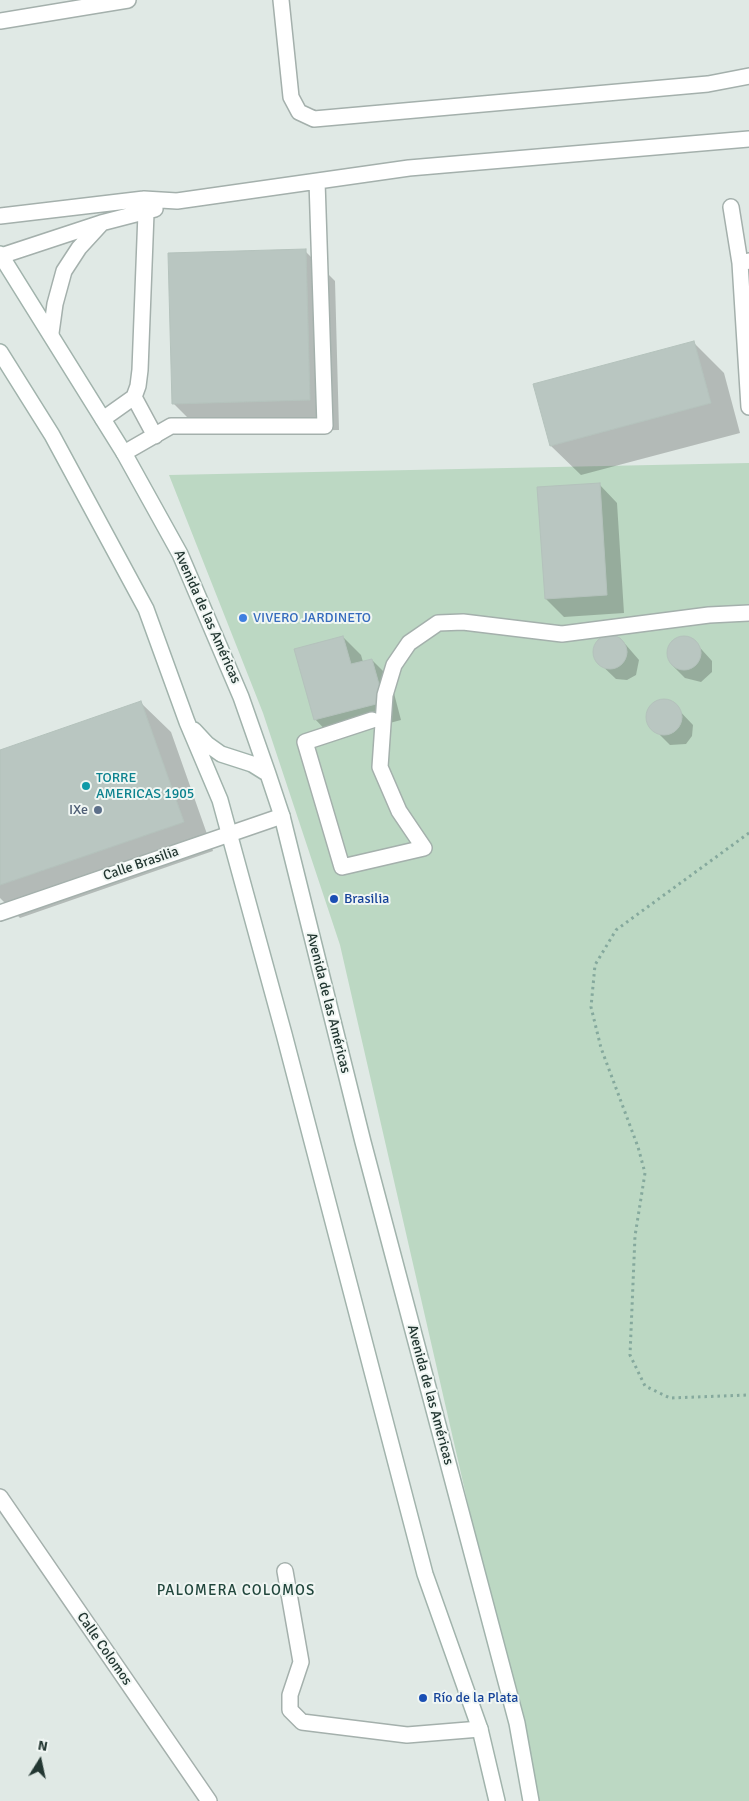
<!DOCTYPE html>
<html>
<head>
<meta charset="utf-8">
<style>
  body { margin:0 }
  #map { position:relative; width:749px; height:1801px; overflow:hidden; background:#e0e9e5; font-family:Signika,sans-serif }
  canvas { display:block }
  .north { position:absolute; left:15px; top:1736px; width:50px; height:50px; -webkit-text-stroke:4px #f0f6f3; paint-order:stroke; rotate:10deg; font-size:14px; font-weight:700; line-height:20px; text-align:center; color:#233732 }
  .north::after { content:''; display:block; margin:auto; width:18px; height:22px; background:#233732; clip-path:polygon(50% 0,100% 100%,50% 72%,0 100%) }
</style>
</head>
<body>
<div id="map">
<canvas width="749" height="1801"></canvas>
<div class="north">N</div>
</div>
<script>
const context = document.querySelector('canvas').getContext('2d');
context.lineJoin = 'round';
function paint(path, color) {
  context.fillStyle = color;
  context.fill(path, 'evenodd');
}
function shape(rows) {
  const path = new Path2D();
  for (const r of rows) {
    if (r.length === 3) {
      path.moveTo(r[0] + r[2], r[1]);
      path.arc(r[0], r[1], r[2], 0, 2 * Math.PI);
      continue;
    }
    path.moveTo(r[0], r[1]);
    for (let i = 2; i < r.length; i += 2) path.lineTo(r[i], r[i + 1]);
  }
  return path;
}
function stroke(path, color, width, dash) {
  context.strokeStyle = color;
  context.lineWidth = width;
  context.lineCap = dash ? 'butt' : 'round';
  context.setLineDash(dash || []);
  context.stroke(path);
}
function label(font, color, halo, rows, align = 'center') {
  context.font = font + ' Signika,sans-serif';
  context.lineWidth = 4;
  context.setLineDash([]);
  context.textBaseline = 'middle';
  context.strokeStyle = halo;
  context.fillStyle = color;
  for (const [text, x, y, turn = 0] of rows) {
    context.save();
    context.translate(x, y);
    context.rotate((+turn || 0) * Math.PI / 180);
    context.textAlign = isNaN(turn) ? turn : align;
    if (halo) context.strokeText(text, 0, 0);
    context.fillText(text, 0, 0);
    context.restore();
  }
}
paint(shape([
  [749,463,749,1801,536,1801,340,945,263,713,169,475]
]), '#bcd8c3');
paint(shape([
  [305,251,335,281,339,430,203,433,173,403],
  [694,343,724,373,740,433,581,475,551,446],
  [599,484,617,503,624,613,564,617,546,599],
  [609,635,620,638,639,660,636,675,627,680,616,679,595,659,594,648,599,639],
  [343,637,361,655,363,662,372,660,390,678,401,720,333,738,315,719],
  [683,637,693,640,712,661,712,672,701,682,685,678,672,665,668,655,669,645],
  [663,701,673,704,693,725,692,736,686,744,670,745,649,724,647,719,650,708],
  [141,703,171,732,213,851,20,918,0,898,0,752]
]), '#0003');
const building = shape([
  [306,249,310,400,172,404,168,253,306,249],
  [694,341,711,403,550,446,533,384,694,341],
  [600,483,607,595,545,599,537,487,600,483],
  [610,652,17],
  [684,653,17],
  [343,636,351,664,372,659,384,702,314,720,294,649,343,636],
  [664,717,18],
  [141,701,184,822,0,885,0,750,141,701]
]);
paint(building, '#b9c6c1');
stroke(building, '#b4c2bc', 1);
const service = shape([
  [731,207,740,263],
  [0,216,144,199,177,201,409,168,749,139],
  [1,256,101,223,155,209],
  [749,261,740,263,749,407],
  [51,333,55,304,64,271,79,248,101,224],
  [134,397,155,436],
  [103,419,134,397,138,386,140,370,146,213,144,199],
  [124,453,171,426,325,426,317,181],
  [372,720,305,742,342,867,424,848,399,811,380,767,385,695,394,665,409,643,438,623,463,622,562,634,709,615,749,613],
  [285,1571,301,1662,290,1695,290,1710,302,1722,407,1735,480,1729]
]);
const minor = shape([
  [281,0,291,97,299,112,314,119,708,84,749,76],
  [0,21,128,0],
  [0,913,282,816],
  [0,1497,209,1801]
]);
const secondary = shape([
  [0,254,124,453,180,554,241,697,268,774,282,816,363,1142,517,1723,531,1801],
  [0,352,52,435,146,609,187,722,220,800,284,1034,425,1574,480,1729,497,1801],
  [194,730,207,744,221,754,252,764,268,774]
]);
stroke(service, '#a4b0ac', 18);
stroke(minor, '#a4b0ac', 18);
stroke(secondary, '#a1b3ac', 18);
stroke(shape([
  [749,833,616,930,595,965,591,1007,601,1048,638,1147,645,1173,635,1236,630,1355,645,1386,670,1398,749,1395]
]), '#85a99d', 3, [2.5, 4]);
stroke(service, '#fff', 15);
stroke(minor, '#fff', 15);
stroke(secondary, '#fff', 15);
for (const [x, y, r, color] of [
  [243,618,5,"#3f7fe0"],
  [86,786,5,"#0f9aa8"],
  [98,810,5,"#5c6f8a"],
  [334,899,5,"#1a4fb4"],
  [423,1698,5,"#1a4fb4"]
]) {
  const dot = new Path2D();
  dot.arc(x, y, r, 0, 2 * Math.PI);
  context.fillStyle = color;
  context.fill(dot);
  stroke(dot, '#f0f6f3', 2);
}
label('14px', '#233732', '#f0f6f3', [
  ["Avenida de las Américas",207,617,66],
  ["Calle Brasilia",141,864,-19],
  ["Avenida de las Américas",328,1003,76],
  ["Avenida de las Américas",430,1395,75],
  ["Calle Colomos",104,1649,55]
]);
label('14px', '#366cbe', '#f0f6f3', [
  ["VIVERO JARDINETO",253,618]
], 'left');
label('14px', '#0d838f', '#f0f6f3', [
  ["TORRE",96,778],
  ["AMERICAS 1905",96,794]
], 'left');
label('14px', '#4e5e75', '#f0f6f3', [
  ["IXe",88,810]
], 'right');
label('14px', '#164399', '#f0f6f3', [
  ["Brasilia",344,899],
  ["Río de la Plata",433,1698]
], 'left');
context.letterSpacing = '1px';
label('15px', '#22473d', '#f0f6f3', [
  ["PALOMERA COLOMOS",236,1591]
]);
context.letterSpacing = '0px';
</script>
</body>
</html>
